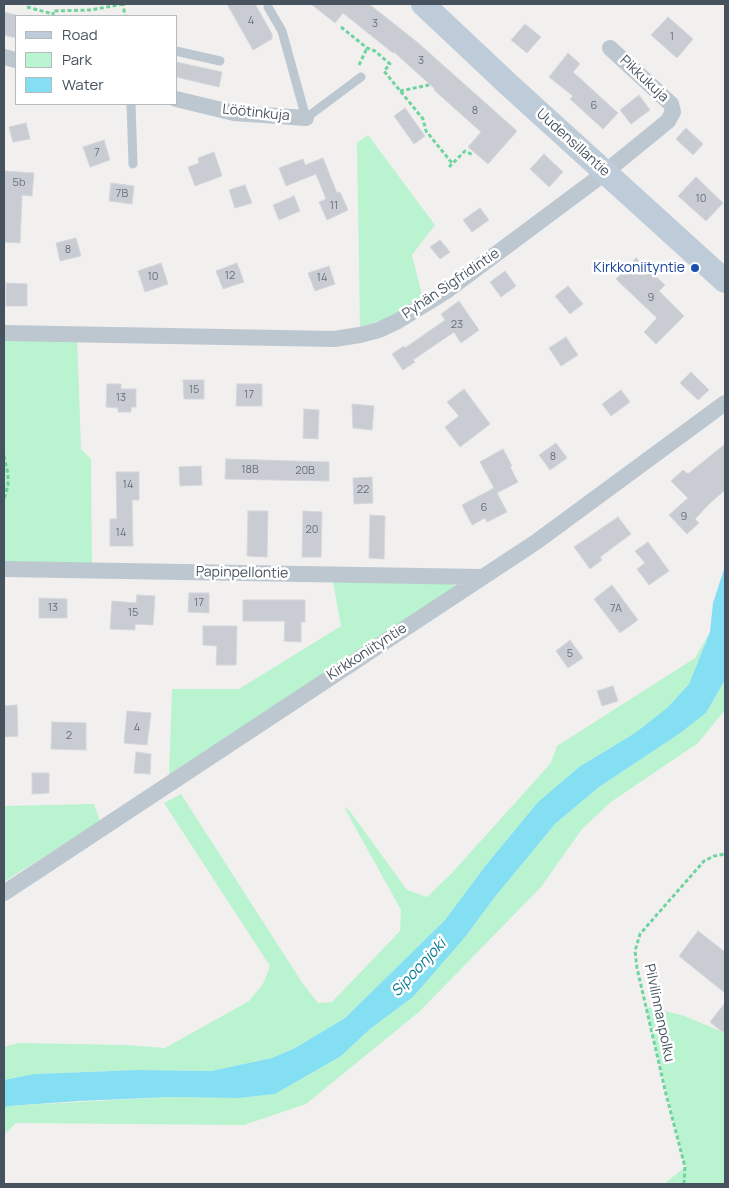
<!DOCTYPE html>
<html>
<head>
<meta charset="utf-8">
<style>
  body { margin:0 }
  #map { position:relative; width:729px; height:1188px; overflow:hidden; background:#f2efef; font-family:Manrope,sans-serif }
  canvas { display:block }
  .frame { position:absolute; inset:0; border:5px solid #46535f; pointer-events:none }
  .legend { position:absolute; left:15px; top:15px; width:162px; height:90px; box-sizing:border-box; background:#fff; border:1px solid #b5babf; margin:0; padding:6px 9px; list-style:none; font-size:15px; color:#46535f }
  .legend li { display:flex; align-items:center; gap:10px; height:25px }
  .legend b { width:25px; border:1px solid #b5babf }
</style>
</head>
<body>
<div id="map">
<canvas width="729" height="1188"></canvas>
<div class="frame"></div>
<ul class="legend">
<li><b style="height:6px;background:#becbd8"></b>Road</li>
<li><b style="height:14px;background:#baf3cf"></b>Park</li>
<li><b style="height:14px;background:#84dff3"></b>Water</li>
</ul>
</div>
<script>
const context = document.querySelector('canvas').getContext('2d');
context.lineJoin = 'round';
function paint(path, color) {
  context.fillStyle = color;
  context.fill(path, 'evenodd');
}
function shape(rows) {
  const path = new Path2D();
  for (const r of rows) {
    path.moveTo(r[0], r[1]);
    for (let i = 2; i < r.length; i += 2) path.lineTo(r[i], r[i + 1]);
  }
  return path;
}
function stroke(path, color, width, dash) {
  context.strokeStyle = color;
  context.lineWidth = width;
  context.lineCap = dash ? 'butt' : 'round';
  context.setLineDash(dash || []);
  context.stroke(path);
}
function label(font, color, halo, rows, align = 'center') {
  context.font = font + ' Manrope,sans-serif';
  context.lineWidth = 5;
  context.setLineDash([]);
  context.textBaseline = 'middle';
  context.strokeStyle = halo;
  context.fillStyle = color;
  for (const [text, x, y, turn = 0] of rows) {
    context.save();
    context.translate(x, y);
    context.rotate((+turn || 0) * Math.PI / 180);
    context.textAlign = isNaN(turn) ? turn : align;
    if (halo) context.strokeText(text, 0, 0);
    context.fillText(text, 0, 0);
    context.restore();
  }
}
paint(shape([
  [368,135,435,225,412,255,423,299,398,315,360,327,357,143],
  [4,333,77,335,81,449,91,459,92,571,4,569],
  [333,582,451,582,457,588,169,775,172,689,239,689,341,626],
  [710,632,689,684,667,708,635,733,579,767,538,802,486,865,445,920,345,1018,295,1048,272,1058,211,1071,137,1070,34,1074,4,1080,4,1047,18,1043,126,1045,165,1048,249,1001,263,984,270,966,164,803,181,794,303,984,318,1003,332,1002,400,931,401,910,344,807,349,810,407,890,427,897,451,874,551,763,557,746,695,658],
  [725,680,725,710,698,743,611,802,582,829,541,887,419,1012,306,1104,244,1125,16,1123,4,1135,4,1108,7,1106,168,1097,239,1098,275,1094,341,1056,370,1029,413,997,466,936,494,898,555,824,599,787,679,734,706,713],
  [94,804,100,821,4,882,4,806],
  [646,1007,682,1015,725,1033,725,1184,664,1184,685,1167]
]), '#baf3cf');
paint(shape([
  [725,566,725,680,706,713,679,734,599,787,555,824,494,898,466,936,413,997,370,1029,341,1056,275,1094,239,1098,168,1097,79,1101,8,1106,4,1108,4,1080,34,1074,137,1070,211,1071,272,1058,295,1048,345,1018,445,920,486,865,538,802,579,767,635,733,667,708,689,684,710,632,713,603]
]), '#84dff3');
const building = shape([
  [227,4,255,4,272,34,272,39,253,50,227,4],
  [311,4,369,4,417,42,517,131,488,164,468,147,481,132,434,90,435,89,394,52,393,53,343,13,335,23,311,4],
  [4,12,16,15,16,38,4,35,4,12],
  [668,17,693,39,677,58,651,35,668,17],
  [525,24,541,37,527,53,511,40,525,24],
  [568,53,580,64,573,72,618,113,603,129,570,99,573,96,549,77,568,53],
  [176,62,222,72,219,87,176,77,176,62],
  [639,95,650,110,631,124,620,110,639,95],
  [405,108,425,136,414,144,394,116,405,108],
  [26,123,30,139,13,142,9,127,26,123],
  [686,128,703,144,693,155,676,139,686,128],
  [104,140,110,160,90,167,83,147,104,140],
  [214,152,222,176,195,186,188,167,199,163,198,158,214,152],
  [544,154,563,172,549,187,530,169,544,154],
  [323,158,337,193,340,192,348,210,327,220,319,202,326,199,316,174,286,186,279,168,303,159,305,165,323,158],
  [4,171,34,173,32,196,22,195,20,243,4,242,4,171],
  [696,177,723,203,706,221,678,196,696,177],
  [111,183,134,186,132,204,109,201,111,183],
  [245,185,252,203,235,208,229,190,245,185],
  [294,196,300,211,279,220,273,205,294,196],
  [480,208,489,220,472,232,463,220,480,208],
  [76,238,81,256,60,261,56,243,76,238],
  [440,240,450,252,440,259,430,247,440,240],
  [636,258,665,285,659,291,684,316,656,344,644,332,657,318,616,279,636,258],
  [161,263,168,284,145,292,138,271,161,263],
  [237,263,244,282,223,289,216,271,237,263],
  [329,266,335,284,315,291,308,273,329,266],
  [505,271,516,286,501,297,490,282,505,271],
  [6,283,27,284,27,306,6,306,6,283],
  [568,286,583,304,570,314,555,296,568,286],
  [459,301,479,330,461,343,454,332,413,360,415,362,403,370,392,354,404,346,405,348,445,320,441,314,459,301],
  [566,337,578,355,561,366,549,348,566,337],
  [691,372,709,390,698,400,680,383,691,372],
  [183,380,204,380,204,399,184,399,183,380],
  [107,384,121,384,121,389,136,389,136,407,131,407,131,412,118,412,118,408,106,407,107,384],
  [237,384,262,384,262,406,236,406,237,384],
  [464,389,490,424,460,447,445,427,459,416,447,402,464,389],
  [621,390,630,402,611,416,602,404,621,390],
  [352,404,374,406,372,430,353,428,352,404],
  [304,409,319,410,318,439,303,438,304,409],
  [556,443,567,458,550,470,539,455,556,443],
  [725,444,725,490,709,504,695,519,699,523,687,534,669,515,688,498,671,481,683,470,688,474,725,444],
  [503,449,512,466,510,467,518,482,497,493,507,512,487,522,485,518,472,525,462,505,494,488,480,462,503,449],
  [226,459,329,462,329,481,225,479,226,459],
  [201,466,202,485,180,486,179,467,201,466],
  [116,472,139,472,139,500,132,500,133,546,110,546,110,519,117,519,116,472],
  [372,477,373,503,354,504,353,478,372,477],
  [248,511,268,511,267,557,247,556,248,511],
  [303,511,322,512,321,557,302,557,303,511],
  [370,515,385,516,384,559,369,558,370,515],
  [618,517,631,534,600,557,602,560,590,569,574,547,618,517],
  [648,542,669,571,649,585,637,569,645,563,635,551,648,542],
  [612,585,638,620,620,633,594,599,612,585],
  [189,593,209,593,209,613,188,612,189,593],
  [137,595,155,596,153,625,135,624,135,630,110,629,112,601,136,603,137,595],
  [39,598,67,599,67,618,39,618,39,598],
  [243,600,305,600,305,622,301,622,301,642,284,641,285,621,243,621,243,600],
  [203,626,237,626,236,665,216,665,217,646,203,645,203,626],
  [570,640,583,658,568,668,556,651,570,640],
  [613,686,618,701,602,706,597,691,613,686],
  [17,705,18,736,4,737,4,706,17,705],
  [127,711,151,713,147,745,124,743,127,711],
  [52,722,86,723,86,750,51,749,52,722],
  [136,752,151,754,150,774,134,773,136,752],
  [32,773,49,773,49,793,32,794,32,773],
  [698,931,725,952,725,993,679,956,698,931],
  [725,1003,725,1034,710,1022,725,1003]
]);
paint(building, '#c9ccd2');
stroke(building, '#d3d6db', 1);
stroke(shape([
  [125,4,123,4,125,16],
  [27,7,53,14],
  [53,16,53,11,91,10,123,4],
  [341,27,367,48,375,51,390,64,384,71,423,119,426,131,452,163],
  [359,65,367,48],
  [400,91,429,85],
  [449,167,465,151,473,155],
  [4,456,8,474,8,485,4,500],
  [684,1184,685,1167,666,1094,637,968,635,951,640,934,704,861,714,856,725,854]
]), '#70d49f', 3, [4, 2.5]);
stroke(shape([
  [268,7,282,31,306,118,361,77],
  [176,51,220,61],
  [131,104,133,164]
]), '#bcc7d0', 9);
stroke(shape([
  [4,57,16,60],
  [176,99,234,113,306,118],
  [4,333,334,339,360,335,379,330,398,321,445,292,598,178,668,121,673,112,671,104,610,48],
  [4,569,481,577],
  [4,893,536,542,725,403]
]), '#bcc7d0', 16);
stroke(shape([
  [423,4,509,85,725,281]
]), '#becbd8', 24);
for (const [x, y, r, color] of [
  [695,268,5,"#1a4fb4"]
]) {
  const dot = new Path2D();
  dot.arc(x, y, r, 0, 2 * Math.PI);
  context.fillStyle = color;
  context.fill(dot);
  stroke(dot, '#fff', 2);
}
label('11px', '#67717c', null, [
  ["4",251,21],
  ["3",375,24],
  ["1",672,37],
  ["3",421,61],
  ["6",594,106],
  ["8",475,111],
  ["7",97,153],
  ["5b",19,183],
  ["7B",122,194],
  ["10",701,199],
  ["11",334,206],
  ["8",68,250],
  ["12",230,276],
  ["10",153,277],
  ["14",322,278],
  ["9",651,298],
  ["23",457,325],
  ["15",194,390],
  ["17",249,395],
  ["13",121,398],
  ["8",553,457],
  ["18B",250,470],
  ["20B",305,471],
  ["14",128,485],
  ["22",363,490],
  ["6",484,508],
  ["9",684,517],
  ["20",312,530],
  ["14",121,533],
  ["17",199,603],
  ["13",53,608],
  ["7A",616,609],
  ["15",133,613],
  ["5",570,654],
  ["4",137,728],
  ["2",69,736]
]);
label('14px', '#46535f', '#fff', [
  ["Pikkukuja",644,79,43],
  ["Löötinkuja",256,113,6],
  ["Uudensillantie",573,143,42],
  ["Pyhän Sigfridintie",451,284,-34],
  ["Papinpellontie",242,573,1],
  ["Kirkkoniityntie",367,652,-33],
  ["Pilvilinnanpolku",659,1013,78]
]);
label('14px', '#164399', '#fff', [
  ["Kirkkoniityntie",685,268]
], 'right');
label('italic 15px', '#047b95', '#fff', [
  ["Sipoonjoki",419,968,-47]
]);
</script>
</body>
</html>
